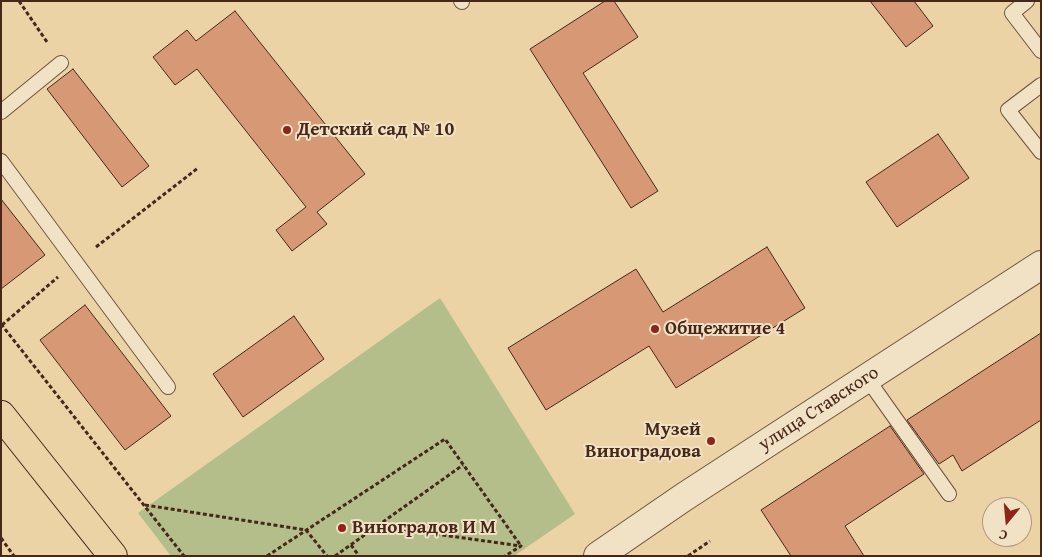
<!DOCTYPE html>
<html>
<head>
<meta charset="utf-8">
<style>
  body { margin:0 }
  #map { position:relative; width:1042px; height:557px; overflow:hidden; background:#ebd3a6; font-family:"Gentium Book Plus",serif }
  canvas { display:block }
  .frame { position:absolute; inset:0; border:2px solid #47271a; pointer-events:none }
  .north { position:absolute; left:982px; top:497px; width:50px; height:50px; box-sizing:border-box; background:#f2e2c5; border:1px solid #ae9781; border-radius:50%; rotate:197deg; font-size:14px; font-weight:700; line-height:20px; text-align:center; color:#47271a }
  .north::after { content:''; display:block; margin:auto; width:18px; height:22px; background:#8f2418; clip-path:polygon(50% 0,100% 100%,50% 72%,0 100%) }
</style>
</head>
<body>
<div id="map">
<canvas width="1042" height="557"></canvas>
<div class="frame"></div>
<div class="north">С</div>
</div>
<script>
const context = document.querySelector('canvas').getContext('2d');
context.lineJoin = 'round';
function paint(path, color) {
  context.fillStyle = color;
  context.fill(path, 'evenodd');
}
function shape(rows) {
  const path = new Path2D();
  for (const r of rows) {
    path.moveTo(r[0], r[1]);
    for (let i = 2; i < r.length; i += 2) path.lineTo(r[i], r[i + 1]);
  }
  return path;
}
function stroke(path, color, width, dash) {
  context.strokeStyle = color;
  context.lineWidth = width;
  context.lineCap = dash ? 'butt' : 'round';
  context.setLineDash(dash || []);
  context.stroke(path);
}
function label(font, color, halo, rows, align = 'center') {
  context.font = font + ' "Gentium Book Plus",serif';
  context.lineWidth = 4;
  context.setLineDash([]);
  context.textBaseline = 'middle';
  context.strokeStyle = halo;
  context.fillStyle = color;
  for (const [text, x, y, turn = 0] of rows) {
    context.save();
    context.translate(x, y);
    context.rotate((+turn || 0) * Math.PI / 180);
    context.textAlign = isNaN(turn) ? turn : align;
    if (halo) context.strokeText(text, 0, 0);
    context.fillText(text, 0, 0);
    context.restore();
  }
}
paint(shape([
  [440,298,575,514,514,556,171,556,138,513]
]), '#b3be8a');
const building = shape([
  [605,1,614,1,638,37,583,73,658,191,631,208,530,49,605,1],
  [870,1,914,1,933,26,906,47,870,1],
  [235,11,365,174,317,212,327,224,292,251,276,230,306,207,197,69,175,85,153,57,187,30,196,41,235,11],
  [73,69,149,166,122,187,47,89,73,69],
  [938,134,969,178,897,227,866,182,938,134],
  [1,199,45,255,1,289,1,199],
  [767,247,805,308,676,388,649,346,546,410,508,348,636,269,663,312,767,247],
  [85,305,171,416,125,450,40,340,85,305],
  [294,316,324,359,243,417,213,374,294,316],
  [1041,333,1041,420,962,471,953,455,939,464,907,420,1041,333],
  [890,426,924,474,845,526,864,556,791,556,761,510,890,426]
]);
paint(building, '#d79975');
stroke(building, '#47271a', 1);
const service = shape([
  [461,1,462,2],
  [1027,1,1012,13,1041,51],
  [1041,85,1008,110,1041,152],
  [1,112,61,63],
  [1,161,168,387],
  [866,377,949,494]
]);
const tertiary = shape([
  [598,556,684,497,1041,265]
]);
const primary = shape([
  [1,415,113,556]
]);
stroke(service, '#70523d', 16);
stroke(tertiary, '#70523d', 30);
stroke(primary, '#47271a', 30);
stroke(shape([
  [19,1,47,42],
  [96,247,198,168],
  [1,324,184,556],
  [2,325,58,277],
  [145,505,306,530,327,556],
  [378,526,521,546,505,556],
  [1,538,14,556],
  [351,545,359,556],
  [267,556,445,439,521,546],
  [335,556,463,465],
  [688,556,710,541]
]), '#47271a', 3, [4, 2.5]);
stroke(service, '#f2e2c5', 14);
stroke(tertiary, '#f2e2c5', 28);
stroke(primary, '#ebd3a6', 28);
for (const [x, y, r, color] of [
  [287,130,5,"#8f2418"],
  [655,329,5,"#8f2418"],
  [711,441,5,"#8f2418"],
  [342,528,5,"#8f2418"]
]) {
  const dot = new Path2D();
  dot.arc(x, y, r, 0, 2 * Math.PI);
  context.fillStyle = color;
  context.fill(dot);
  stroke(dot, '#f2e2c5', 2);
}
label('bold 19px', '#47271a', '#f2e2c5', [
  ["Детский сад № 10",297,130],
  ["Общежитие 4",665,329],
  ["Музей",701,430,"right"],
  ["Виноградова",701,452,"right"],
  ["Виноградов И М",352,528]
], 'left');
label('19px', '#47271a', '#f2e2c5', [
  ["улица Ставского",819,409,-33]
]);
</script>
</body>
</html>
